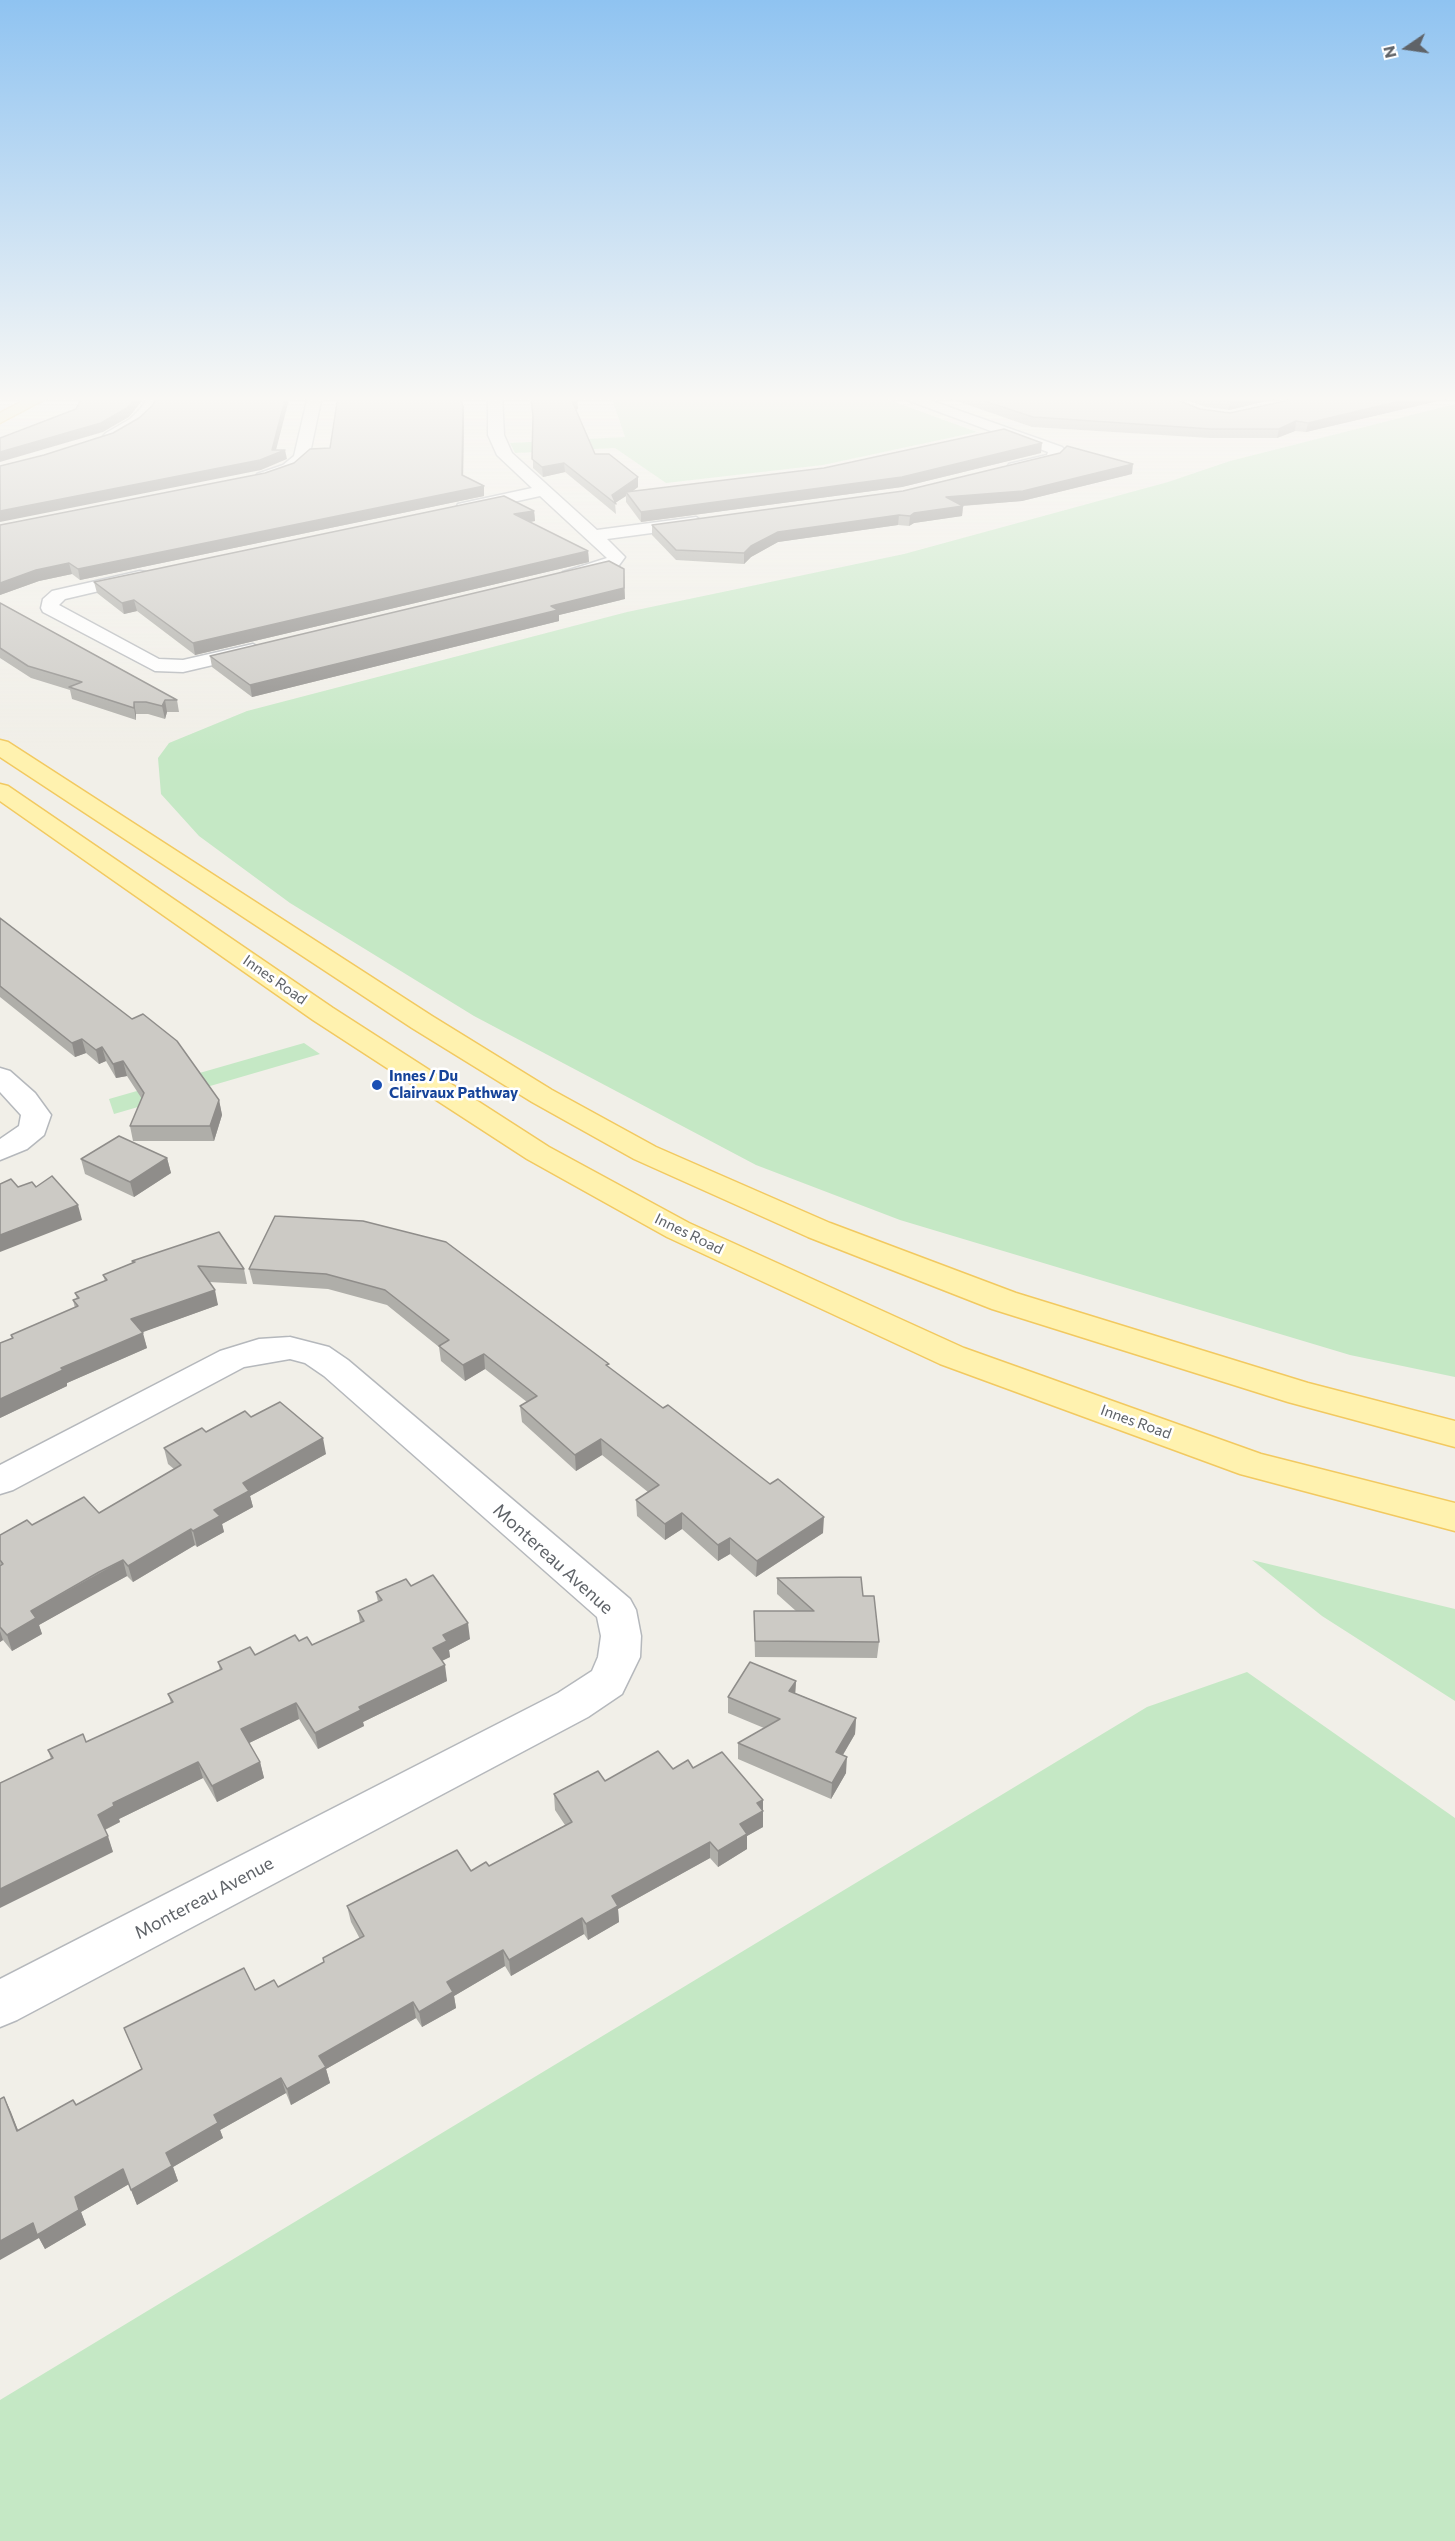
<!DOCTYPE html>
<html>
<head>
<meta charset="utf-8">
<style>
  body { margin:0 }
  #map { position:relative; width:1455px; height:2541px; overflow:hidden; background:#f1efe8; font-family:Commissioner,sans-serif }
  canvas { display:block }
  .north { position:absolute; left:1377px; top:18px; width:60px; height:60px; -webkit-text-stroke:4px #fff; paint-order:stroke; rotate:257deg; font-size:16px; font-weight:700; line-height:24px; text-align:center; color:#5f6368 }
  .north::after { content:''; display:block; margin:auto; width:21px; height:27px; background:#5f6368; clip-path:polygon(50% 0,100% 100%,50% 72%,0 100%) }
</style>
</head>
<body>
<div id="map">
<canvas width="1455" height="2541"></canvas>
<div class="north">N</div>
</div>
<script>
const context = document.querySelector('canvas').getContext('2d');
context.lineJoin = 'round';
function paint(path, color) {
  context.fillStyle = color;
  context.fill(path, 'evenodd');
}
function shape(rows) {
  const path = new Path2D();
  for (const r of rows) {
    path.moveTo(r[0], r[1]);
    for (let i = 2; i < r.length; i += 2) path.lineTo(r[i], r[i + 1]);
  }
  return path;
}
function stroke(path, color, width, dash) {
  context.strokeStyle = color;
  context.lineWidth = width;
  context.lineCap = dash ? 'butt' : 'round';
  context.setLineDash(dash || []);
  context.stroke(path);
}
function label(font, color, halo, rows, align = 'center') {
  context.font = font + ' Commissioner,sans-serif';
  context.lineWidth = 5;
  context.setLineDash([]);
  context.textBaseline = 'middle';
  context.strokeStyle = halo;
  context.fillStyle = color;
  for (const [text, x, y, turn = 0] of rows) {
    context.save();
    context.translate(x, y);
    context.rotate((+turn || 0) * Math.PI / 180);
    context.textAlign = isNaN(turn) ? turn : align;
    if (halo) context.strokeText(text, 0, 0);
    context.fillText(text, 0, 0);
    context.restore();
  }
}
paint(shape([
  [611,396,878,396,977,432,823,465,666,483,615,448,515,453,510,443,625,437],
  [1455,404,1455,1377,1350,1355,900,1220,756,1165,474,1016,290,903,199,836,161,794,158,758,169,743,247,711,627,612,904,554,1168,482,1230,461],
  [304,1043,320,1054,114,1114,109,1099],
  [1252,1560,1455,1609,1455,1701,1322,1616],
  [1247,1672,1455,1818,1455,2541,0,2541,0,2400,1147,1707]
]), '#c5e8c5');
const minor = shape([
  [149,396,163,396,152,414,140,425,116,439,106,439,103,436,106,433,130,419,141,408,149,396],
  [308,396,322,396,309,458,295,471,263,482,257,480,255,477,257,474,283,465,294,456,308,396],
  [488,396,502,396,504,435,512,453,597,530,696,517,704,522,696,527,607,539,625,557,617,568,569,581,563,580,560,576,563,572,607,558,540,496,464,513,456,508,458,504,532,488,497,455,488,435,488,396],
  [896,396,918,396,1062,447,1065,450,1058,461,1015,472,1009,470,1007,467,1009,464,1047,455,1048,452,896,396],
  [140,571,146,572,149,576,146,580,65,599,59,605,159,659,183,660,253,644,263,650,260,654,183,672,155,671,43,612,41,608,43,599,52,591,140,571],
  [0,1068,10,1071,35,1093,51,1115,44,1135,27,1149,0,1160,0,1139,19,1126,21,1115,0,1092,0,1068],
  [290,1337,329,1347,348,1360,630,1599,636,1610,641,1636,640,1657,622,1694,588,1717,17,2020,0,2027,0,1979,558,1693,592,1671,598,1657,601,1636,597,1617,324,1376,305,1363,290,1359,244,1367,13,1490,0,1494,0,1465,220,1351,259,1339,290,1337]
]);
const major = shape([
  [32,396,51,396,0,423,0,413,32,396],
  [0,740,8,742,432,1016,552,1090,656,1147,830,1223,1016,1293,1308,1383,1455,1421,1455,1447,1288,1402,992,1309,808,1237,634,1159,532,1102,412,1028,0,757,0,740],
  [0,784,8,786,333,1008,549,1147,689,1223,964,1348,1261,1454,1455,1503,1455,1531,1240,1474,940,1364,667,1237,527,1159,313,1020,0,801,0,784]
]);
stroke(minor, '#b5b8bc', 3);
stroke(major, '#f2c960', 3);
paint(minor, '#fff');
paint(major, '#fff2af');
paint(shape([
  [530,396,577,396,578,409,576,409,595,454,638,487,632,491,1041,453,902,487,641,522,626,502,626,496,615,503,616,514,565,472,543,477,533,468,533,420],
  [942,396,1167,396,1200,409,1230,413,1455,397,1306,432,1295,431,1277,438,1210,438,1032,427],
  [1175,396,1287,396,1229,410,1206,407],
  [463,406,464,415,463,475,484,486,484,496,80,580,72,574,39,581,0,595,0,525,265,473,294,463,330,448],
  [1132,474,1022,501,963,506,962,516,914,523,909,526,898,525,778,542,751,557,744,564,676,560,652,535,652,525],
  [534,511,535,521,529,522,588,551,589,562,195,655,137,611,124,614,97,593,94,582],
  [625,599,559,615,559,621,252,697,212,667,210,656],
  [0,603,177,700,179,712,167,712,165,719,148,714,136,714,136,720,72,699,70,690,31,678,0,658],
  [0,918,219,1100,222,1115,214,1141,133,1141,130,1126,142,1099,127,1076,116,1078,106,1061,99,1064,86,1053,75,1057,0,997],
  [167,1158,171,1173,134,1197,85,1174,81,1159],
  [275,1216,609,1368,823,1533,756,1577,730,1554,718,1561,682,1529,665,1540,637,1516,636,1500,648,1492,602,1455,576,1471,522,1422,520,1406,527,1402,485,1369,465,1381,441,1361,439,1347,387,1305,328,1289,253,1284,249,1269],
  [132,1261,244,1269,247,1284,209,1282,218,1305,142,1332,147,1348,67,1383,67,1386,0,1418,0,1343,12,1338,11,1335,75,1308,73,1300,77,1299,75,1293,105,1281,103,1275,132,1263],
  [251,1417,326,1454,250,1496,253,1507,222,1524,224,1532,197,1547,195,1545,133,1582,127,1576,104,1588,39,1625,42,1634,12,1651,3,1640,0,1642,0,1535,32,1525,99,1513,174,1469,168,1464,164,1448,206,1432],
  [777,1578,863,1596,879,1642,877,1658,755,1657,754,1611,796,1611,777,1594],
  [411,1586,470,1639,449,1650,450,1657,442,1661,447,1681,363,1722,364,1726,318,1749,299,1719,249,1743,260,1762,264,1778,217,1802,203,1778,119,1819,120,1822,105,1830,113,1852,51,1759,48,1750,86,1742,171,1703,168,1694,220,1670,218,1662,255,1655,299,1641,312,1645,360,1623,358,1611,378,1602,376,1592],
  [796,1681,795,1693,856,1718,855,1734,843,1755,846,1773,831,1799,738,1759,738,1743,764,1728,728,1713,728,1697],
  [693,1768,763,1800,763,1827,747,1836,747,1849,718,1867,710,1858,618,1909,619,1922,588,1940,584,1934,511,1976,505,1966,454,1996,456,2008,422,2027,416,2018,326,2069,330,2083,291,2105,286,2093,220,2130,223,2138,173,2167,178,2181,137,2205,129,2184,81,2212,86,2225,45,2249,39,2238,4,2097,18,2130,76,2105,142,2070,124,2028,255,1990,278,1987,324,1962,323,1958,360,1939,351,1922,347,1906,489,1866,565,1825,555,1810,554,1794,605,1781,673,1769]
]), '#afaea9');
paint(shape([
  [137,396,146,396,129,417,103,432,0,462,0,452],
  [286,396,290,396,275,454,285,450,287,459,261,470,0,522,0,511,272,450],
  [1249,396,1287,396,1229,410,1230,401],
  [1421,396,1455,397,1306,432,1308,423],
  [577,400,578,409,573,410,572,401],
  [463,406,464,415,463,485,462,475],
  [1296,421,1295,431,1277,438,1279,429],
  [1042,443,1041,453,902,487,641,522,641,512],
  [564,463,565,472,543,477,542,467],
  [1133,464,1132,474,1022,501,946,507,946,497],
  [638,477,638,487,628,495,626,492,626,496,615,503,612,495],
  [484,486,484,496,80,580,78,569],
  [963,506,962,516,914,523,909,526,910,516,914,513],
  [534,511,535,521,515,525,514,514],
  [899,515,898,525,778,542,751,557,744,564,744,553,751,546,778,532],
  [588,551,589,562,195,655,193,643],
  [69,563,72,574,39,581,0,595,0,583,36,570],
  [624,569,625,599,559,615,559,621,252,697,250,685,551,606],
  [134,600,137,611,124,614,122,603],
  [165,700,167,712,165,719,162,706],
  [134,702,136,714,136,720,134,708],
  [82,1039,86,1053,75,1057,72,1043],
  [102,1047,106,1061,99,1064,96,1050],
  [123,1061,127,1076,116,1078,113,1064],
  [219,1100,222,1115,214,1141,210,1126],
  [167,1158,171,1173,134,1197,130,1182],
  [78,1205,82,1220,0,1252,0,1235],
  [215,1290,218,1305,135,1335,131,1319],
  [143,1333,147,1348,67,1383,67,1386,0,1418,0,1399,61,1368],
  [484,1354,485,1369,465,1381,463,1365],
  [323,1438,326,1454,250,1496,253,1507,222,1524,224,1532,197,1547,193,1531,243,1483],
  [601,1439,602,1455,576,1471,575,1455],
  [682,1513,682,1529,665,1540,665,1524],
  [824,1517,823,1533,756,1577,757,1561],
  [191,1529,195,1545,133,1582,128,1566],
  [730,1538,730,1554,718,1561,718,1545],
  [123,1560,127,1576,39,1625,42,1634,12,1651,7,1635,31,1611],
  [468,1623,470,1639,449,1650,450,1657,435,1664,433,1648,443,1635],
  [0,1631,3,1640,0,1642],
  [445,1665,447,1681,363,1722,364,1726,318,1749,315,1733,359,1707],
  [796,1681,795,1697,789,1691],
  [296,1703,299,1719,245,1745,241,1729],
  [856,1718,855,1734,835,1768,836,1752],
  [847,1757,846,1773,831,1799,832,1783],
  [198,1762,203,1778,119,1819,120,1822,104,1830,98,1815,113,1803],
  [260,1762,264,1778,217,1802,212,1786],
  [763,1800,763,1827,747,1836,747,1849,718,1867,718,1851,757,1803],
  [108,1836,113,1852,0,1908,0,1889],
  [710,1842,710,1858,618,1909,619,1922,588,1940,586,1924,612,1896],
  [582,1918,584,1934,511,1976,509,1960],
  [503,1950,505,1966,454,1996,456,2008,422,2027,419,2012,447,1982],
  [413,2002,416,2018,326,2069,330,2083,291,2105,287,2089,319,2056],
  [281,2078,286,2093,220,2130,223,2138,173,2167,178,2181,137,2205,131,2190,166,2153,214,2115],
  [4,2097,11,2112,24,2146,17,2131],
  [123,2169,129,2184,81,2212,86,2225,45,2249,39,2238,0,2260,0,2241]
]), '#8f8d8a');
const building = shape([
  [83,396,137,396,127,408,101,423,0,452,0,438,76,409,83,396],
  [158,396,286,396,272,450,285,450,260,460,0,511,0,466,44,455,113,433,139,418,152,406,158,396],
  [338,396,459,396,463,406,462,475,484,486,78,569,69,563,36,570,0,583,0,525,265,473,294,463,310,449,330,448,338,396],
  [531,396,577,396,577,400,572,401,595,454,609,454,638,477,612,495,616,504,564,463,542,467,532,459,533,416,531,396],
  [969,396,1167,396,1200,409,1230,413,1308,396,1421,396,1308,423,1296,421,1279,429,1211,429,1033,417,969,396],
  [1204,396,1249,396,1230,401,1204,396],
  [1004,429,1042,443,902,477,641,512,626,492,824,468,1004,429],
  [1067,446,1133,464,1023,491,946,497,963,506,914,513,910,516,899,515,778,532,751,546,744,553,676,550,652,525,903,491,1060,453,1067,446],
  [504,496,534,511,514,514,588,551,193,643,134,600,122,603,94,582,504,496],
  [609,561,624,569,624,588,551,606,558,610,250,685,210,656,609,561],
  [0,603,177,700,165,700,162,706,146,702,134,702,134,708,69,687,82,682,28,666,0,648,0,603],
  [0,918,132,1019,143,1014,177,1041,219,1100,210,1126,130,1126,144,1093,123,1061,113,1064,102,1047,96,1050,82,1039,72,1043,0,986,0,918],
  [119,1136,167,1158,130,1182,81,1159,119,1136],
  [52,1176,78,1205,0,1235,0,1184,11,1179,18,1187,32,1182,36,1187,52,1176],
  [275,1216,363,1221,446,1242,609,1364,606,1365,663,1408,668,1405,770,1484,778,1479,824,1517,757,1561,730,1538,718,1545,682,1513,665,1524,636,1500,659,1485,601,1439,575,1455,520,1406,537,1396,484,1354,463,1365,439,1346,449,1340,385,1290,326,1274,249,1269,275,1216],
  [219,1232,244,1269,198,1266,215,1290,131,1319,143,1333,61,1368,63,1370,0,1399,0,1343,13,1338,11,1335,78,1306,73,1300,79,1298,75,1293,107,1280,103,1275,135,1262,132,1261,219,1232],
  [280,1402,323,1438,243,1483,249,1491,214,1510,220,1516,193,1531,191,1529,128,1566,123,1560,99,1572,31,1611,36,1618,7,1635,0,1627,0,1566,3,1564,0,1560,0,1535,27,1520,32,1525,84,1497,99,1513,181,1465,164,1448,202,1428,206,1432,245,1411,251,1417,280,1402],
  [433,1575,468,1623,443,1635,447,1641,433,1648,445,1665,359,1707,361,1710,315,1733,296,1703,241,1729,260,1762,212,1786,198,1762,113,1803,114,1806,98,1815,108,1836,0,1889,0,1783,53,1758,48,1750,83,1734,86,1742,173,1702,168,1694,222,1669,218,1662,250,1647,255,1655,295,1635,299,1641,307,1637,312,1645,364,1621,358,1611,382,1600,376,1592,406,1579,411,1586,433,1575],
  [861,1577,863,1596,874,1596,879,1642,755,1641,754,1611,814,1611,777,1578,861,1577],
  [750,1662,796,1681,789,1691,856,1718,836,1752,847,1757,832,1783,738,1743,780,1719,728,1697,750,1662],
  [658,1751,673,1769,688,1760,693,1768,722,1752,763,1800,757,1803,763,1811,740,1824,747,1834,718,1851,710,1842,612,1896,618,1906,586,1924,582,1918,509,1960,503,1950,447,1982,453,1992,419,2012,413,2002,319,2056,326,2067,287,2089,281,2078,214,2115,218,2123,166,2153,172,2166,131,2190,123,2169,75,2197,79,2210,37,2235,33,2223,0,2241,0,2099,4,2097,17,2131,73,2100,76,2105,142,2069,124,2028,244,1968,255,1990,274,1980,278,1987,324,1962,323,1958,364,1936,347,1906,457,1850,471,1871,486,1862,489,1866,572,1822,554,1794,598,1771,605,1781,658,1751]
]);
paint(building, '#cccac5');
stroke(building, '#8f8d8a', 1.5);
const sky = context.createLinearGradient(0, 0, 0, 752);
sky.addColorStop(0, '#8fc3f1');
sky.addColorStop(0.53, '#f9f8f5');
sky.addColorStop(1, '#f9f8f500');
context.fillStyle = sky;
context.fillRect(0, 0, 1455, 752);
for (const [x, y, r, color] of [
  [377,1085,6,"#1a4fb4"]
]) {
  const dot = new Path2D();
  dot.arc(x, y, r, 0, 2 * Math.PI);
  context.fillStyle = color;
  context.fill(dot);
  stroke(dot, '#fff', 2);
}
label('15px', '#5f6368', '#fff', [
  ["Innes Road",275,980,35],
  ["Innes Road",689,1234,26],
  ["Innes Road",1136,1422,20]
]);
label('bold 15px', '#164399', '#fff', [
  ["Innes / Du",389,1076],
  ["Clairvaux Pathway",389,1093]
], 'left');
label('18px', '#5f6368', '#fff', [
  ["Montereau Avenue",553,1559,42],
  ["Montereau Avenue",204,1898,-28]
]);
</script>
</body>
</html>
